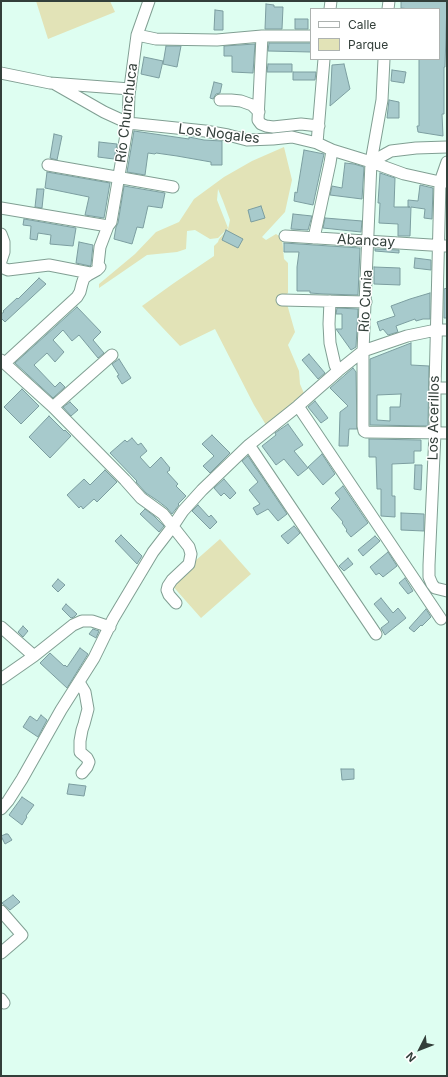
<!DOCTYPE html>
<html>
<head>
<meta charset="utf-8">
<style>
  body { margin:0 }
  #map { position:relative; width:448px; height:1077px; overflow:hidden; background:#defef1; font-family:Inter,sans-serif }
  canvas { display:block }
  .frame { position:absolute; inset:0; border:2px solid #333f3a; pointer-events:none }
  .legend { position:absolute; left:310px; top:8px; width:130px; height:52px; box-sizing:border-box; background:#fff; border:1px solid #adb2b0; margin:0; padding:5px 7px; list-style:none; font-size:12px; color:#333f3a }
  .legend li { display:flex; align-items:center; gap:8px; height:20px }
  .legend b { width:20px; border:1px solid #adb2b0 }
  .north { position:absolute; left:400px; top:1029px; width:40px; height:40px; -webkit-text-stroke:3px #fff; paint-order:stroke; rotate:228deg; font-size:11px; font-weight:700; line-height:16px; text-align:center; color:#333f3a }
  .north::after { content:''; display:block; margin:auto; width:14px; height:18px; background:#333f3a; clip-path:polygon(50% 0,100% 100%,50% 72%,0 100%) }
</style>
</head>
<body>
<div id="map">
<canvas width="448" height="1077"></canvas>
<div class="frame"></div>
<ul class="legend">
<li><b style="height:5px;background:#fff"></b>Calle</li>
<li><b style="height:11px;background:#e2e3b7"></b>Parque</li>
</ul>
<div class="north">N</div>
</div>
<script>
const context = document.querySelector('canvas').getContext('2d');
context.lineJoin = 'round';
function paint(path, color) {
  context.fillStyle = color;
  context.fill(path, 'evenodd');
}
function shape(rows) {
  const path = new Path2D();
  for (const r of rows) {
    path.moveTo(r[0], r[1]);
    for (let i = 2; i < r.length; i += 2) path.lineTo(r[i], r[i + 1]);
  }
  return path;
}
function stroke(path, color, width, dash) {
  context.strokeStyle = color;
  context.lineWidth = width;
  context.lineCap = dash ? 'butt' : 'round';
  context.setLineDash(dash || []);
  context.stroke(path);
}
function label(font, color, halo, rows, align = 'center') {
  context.font = font + ' Inter,sans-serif';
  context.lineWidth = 3;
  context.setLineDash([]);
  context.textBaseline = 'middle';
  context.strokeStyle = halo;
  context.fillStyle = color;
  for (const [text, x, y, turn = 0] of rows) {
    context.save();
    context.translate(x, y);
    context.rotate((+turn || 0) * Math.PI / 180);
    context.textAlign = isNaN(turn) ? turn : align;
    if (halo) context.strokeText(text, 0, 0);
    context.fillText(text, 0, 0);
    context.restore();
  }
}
paint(shape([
  [36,1,110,1,115,12,48,39],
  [284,147,292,180,285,212,262,237,266,240,276,234,282,238,284,259,288,263,288,293,280,300,287,304,295,332,288,345,299,371,300,384,306,398,269,430,254,405,215,329,180,346,142,306,174,283,214,256,214,246,218,242,219,239,228,229,229,225,230,220,223,201,218,189,217,200,228,228,218,238,210,239,195,230,187,231,186,249,177,252,147,255,99,288,99,284,135,254,156,232,179,222,194,199,224,177,252,161],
  [220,539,251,574,201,618,170,583]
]), '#e2e3b7');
const building = shape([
  [401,1,447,1,445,67,444,67,444,114,442,114,443,136,418,132,417,126,419,126,419,59,439,59,439,9,410,9,401,8,401,1],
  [266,4,274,5,274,7,283,7,282,29,265,29,266,4],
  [215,10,223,11,223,30,214,30,215,10],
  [295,19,308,19,308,29,295,29,295,19],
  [269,43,311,43,311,52,268,51,269,43],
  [255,44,253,73,232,72,232,56,224,56,224,46,255,44],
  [166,46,181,46,177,67,163,64,166,46],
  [144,57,163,61,159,78,141,74,144,57],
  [268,64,292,64,292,72,267,72,268,64],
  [344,64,350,89,330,106,332,65,344,64],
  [392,70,406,72,404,83,391,81,392,70],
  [293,72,316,72,315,80,293,80,293,72],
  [214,82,222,84,220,93,216,94,213,99,210,98,214,82],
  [389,100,399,102,399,118,387,118,389,100],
  [134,131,189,139,189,137,204,140,222,141,222,165,211,165,211,162,177,156,156,153,155,154,148,153,145,175,127,172,134,131],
  [54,134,62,136,57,160,50,158,54,134],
  [99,142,117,144,114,159,98,157,99,142],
  [304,150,324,154,313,205,294,201,295,192,297,193,304,150],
  [345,163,354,164,364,167,362,199,330,195,332,186,342,188,345,163],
  [47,172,110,183,104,218,85,215,89,197,45,188,47,172],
  [380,173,395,178,394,207,410,207,408,207,408,200,418,201,420,185,433,188,432,219,424,218,425,209,411,207,410,236,398,236,398,224,379,223,380,203,378,203,380,173],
  [124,186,165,193,162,208,148,206,143,228,137,227,132,244,114,239,116,227,118,223,124,186],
  [37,189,44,189,42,208,35,207,37,189],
  [261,206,265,218,251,222,248,210,261,206],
  [293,214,312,216,308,230,291,229,293,214],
  [325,218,362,221,361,232,323,228,325,218],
  [24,219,76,228,73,246,50,244,51,235,38,233,37,240,30,239,31,226,23,225,24,219],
  [226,230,243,239,238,248,222,240,226,230],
  [79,242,93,245,91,265,90,266,76,263,79,242],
  [284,243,360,248,358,295,324,294,310,293,310,291,297,291,297,267,299,252,284,252,284,243],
  [375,249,399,250,399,253,375,251,375,249],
  [415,258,431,260,431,270,414,268,415,258],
  [374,267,400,268,400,285,374,284,374,267],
  [39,278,46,284,5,322,1,318,1,314,4,312,3,311,17,298,18,299,39,278],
  [447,288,447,318,444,318,444,289,447,288],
  [430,293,430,319,423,319,416,321,415,319,396,326,398,332,388,335,383,329,380,331,377,322,395,316,391,306,410,299,430,293],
  [77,307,101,332,93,340,104,353,98,358,79,335,72,341,63,330,53,340,64,352,55,362,47,353,34,365,55,387,60,382,65,387,53,398,15,363,77,307],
  [337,308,358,309,356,347,351,350,336,329,342,329,342,314,336,314,337,308],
  [411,343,411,365,429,366,428,426,370,425,370,359,411,343],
  [401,394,400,407,390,407,390,421,377,420,377,395,401,394],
  [309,354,325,373,318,379,302,360,309,354],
  [119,359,131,378,122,384,117,376,119,375,112,364,119,359],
  [353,368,356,372,357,429,349,429,348,446,339,446,340,412,348,406,330,388,353,368],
  [22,389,39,406,21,424,4,407,22,389],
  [315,401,328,418,321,423,308,407,315,401],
  [70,402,78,410,71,416,63,407,70,402],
  [49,416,64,431,65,430,71,436,50,458,29,437,49,416],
  [288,424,303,445,294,451,308,468,298,476,284,459,276,465,262,446,276,435,275,433,288,424],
  [212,435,230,453,210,473,203,466,214,456,202,444,212,435],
  [132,438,138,445,141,443,147,451,140,457,150,468,161,457,170,468,169,469,170,470,167,472,178,484,176,486,186,496,178,504,179,505,172,514,167,508,158,501,146,493,136,482,137,481,110,453,125,440,127,442,132,438],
  [369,439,421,440,421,451,414,451,414,463,392,464,392,496,395,496,395,517,381,516,381,489,377,489,376,457,369,457,369,439],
  [322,454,335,474,323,485,308,467,322,454],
  [248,456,287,514,278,521,268,509,257,515,253,508,260,504,249,490,258,482,242,461,248,456],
  [415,465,422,465,421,490,414,489,415,465],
  [105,470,117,482,97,502,94,499,83,509,81,506,79,508,67,495,84,479,90,485,105,470],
  [224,479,236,493,230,499,224,493,221,496,214,488,224,479],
  [343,486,368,523,351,537,346,531,347,530,342,523,343,522,331,508,340,499,335,493,343,486],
  [198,505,209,517,211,515,217,522,210,529,192,511,198,505],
  [145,509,154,516,164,526,159,532,140,514,145,509],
  [401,513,424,514,424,531,401,530,401,513],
  [294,526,295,527,300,533,288,544,281,536,294,526],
  [121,535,142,556,137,564,115,541,121,535],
  [375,536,380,541,363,556,358,550,375,536],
  [388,552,397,566,383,577,379,573,376,575,370,567,388,552],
  [348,558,353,564,344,571,339,566,348,558],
  [405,578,413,591,408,594,399,583,405,578],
  [58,579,65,585,58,592,52,586,58,579],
  [381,598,393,613,398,608,406,618,385,635,381,628,389,622,374,604,381,598],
  [66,604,77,614,74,617,71,618,62,609,66,604],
  [426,609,431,617,422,626,421,625,414,632,409,628,426,609],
  [23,626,28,631,23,637,18,632,23,626],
  [93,629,99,631,96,638,89,634,93,629],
  [80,648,88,654,67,688,40,663,50,653,64,666,65,665,67,667,80,648],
  [41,715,47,720,38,737,23,727,30,716,37,721,41,715],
  [341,769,354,769,354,779,342,780,341,769],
  [69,784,86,786,84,796,67,794,69,784],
  [22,797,34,805,26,816,27,817,22,825,9,815,22,797],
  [6,834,8,834,12,840,5,844,1,836,6,834],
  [13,895,20,902,10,910,2,903,13,895]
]);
paint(building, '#a7cacc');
stroke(building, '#7c9ea0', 1);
const minor = shape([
  [330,9,331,1],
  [388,9,389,1],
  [137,35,156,39,217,40,262,36,311,36],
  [262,36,258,120,261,124,266,126,273,127,301,124,319,126],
  [384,59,382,100,371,162,363,351,363,426,364,431,366,432,447,433],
  [1,73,50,83,130,89],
  [55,84,104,112,128,123,205,131,228,135,247,140,273,139,292,137,317,143,332,150,371,162,391,151,416,148,447,147],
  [220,100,231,100,241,101,252,105,259,112],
  [317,143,324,59],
  [371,162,404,174,440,182,447,182],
  [447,162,440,182,435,388,435,433,429,565,429,577,432,584,435,588,447,591],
  [48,165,173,187],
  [1,208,108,226],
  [1,234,4,242,4,252,1,261],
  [285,236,447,246],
  [314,238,330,163,332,150],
  [1,267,8,270,49,265,90,273],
  [282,300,366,302],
  [330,301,329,324,330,343,335,365,338,371],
  [1,360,53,407,125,480,141,498,163,514,189,547,191,554,189,564,172,580,168,586,167,590,169,595,176,603],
  [5,363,77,297,80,292,82,284,84,278,88,275,97,270,100,267,98,265,100,247,108,226,111,222,128,123,129,95,137,35,149,1],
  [435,388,447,388],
  [298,406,441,619],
  [53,407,112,355],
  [249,445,376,634],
  [1,627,34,656],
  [1,679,34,656,73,625,82,621,92,621,110,627],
  [79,682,85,692,88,709,84,724,82,730,80,741,80,752,87,758,89,762,87,767,82,773],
  [1,809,8,801,22,779,61,710,94,658,113,619,153,552,173,526,183,511,202,490,249,445,298,406,338,371,363,351,407,336,436,330,447,330],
  [1,911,22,935,1,953],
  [1,999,4,1003]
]);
stroke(minor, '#819f93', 13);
stroke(minor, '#fff', 11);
label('14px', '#333f3a', '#fff', [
  ["Río Chunchuca",127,113,-83],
  ["Los Nogales",219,134,7],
  ["Abancay",366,241,3],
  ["Río Cunia",366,301,-87],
  ["Los Acerillos",434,418,-89]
]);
</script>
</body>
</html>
